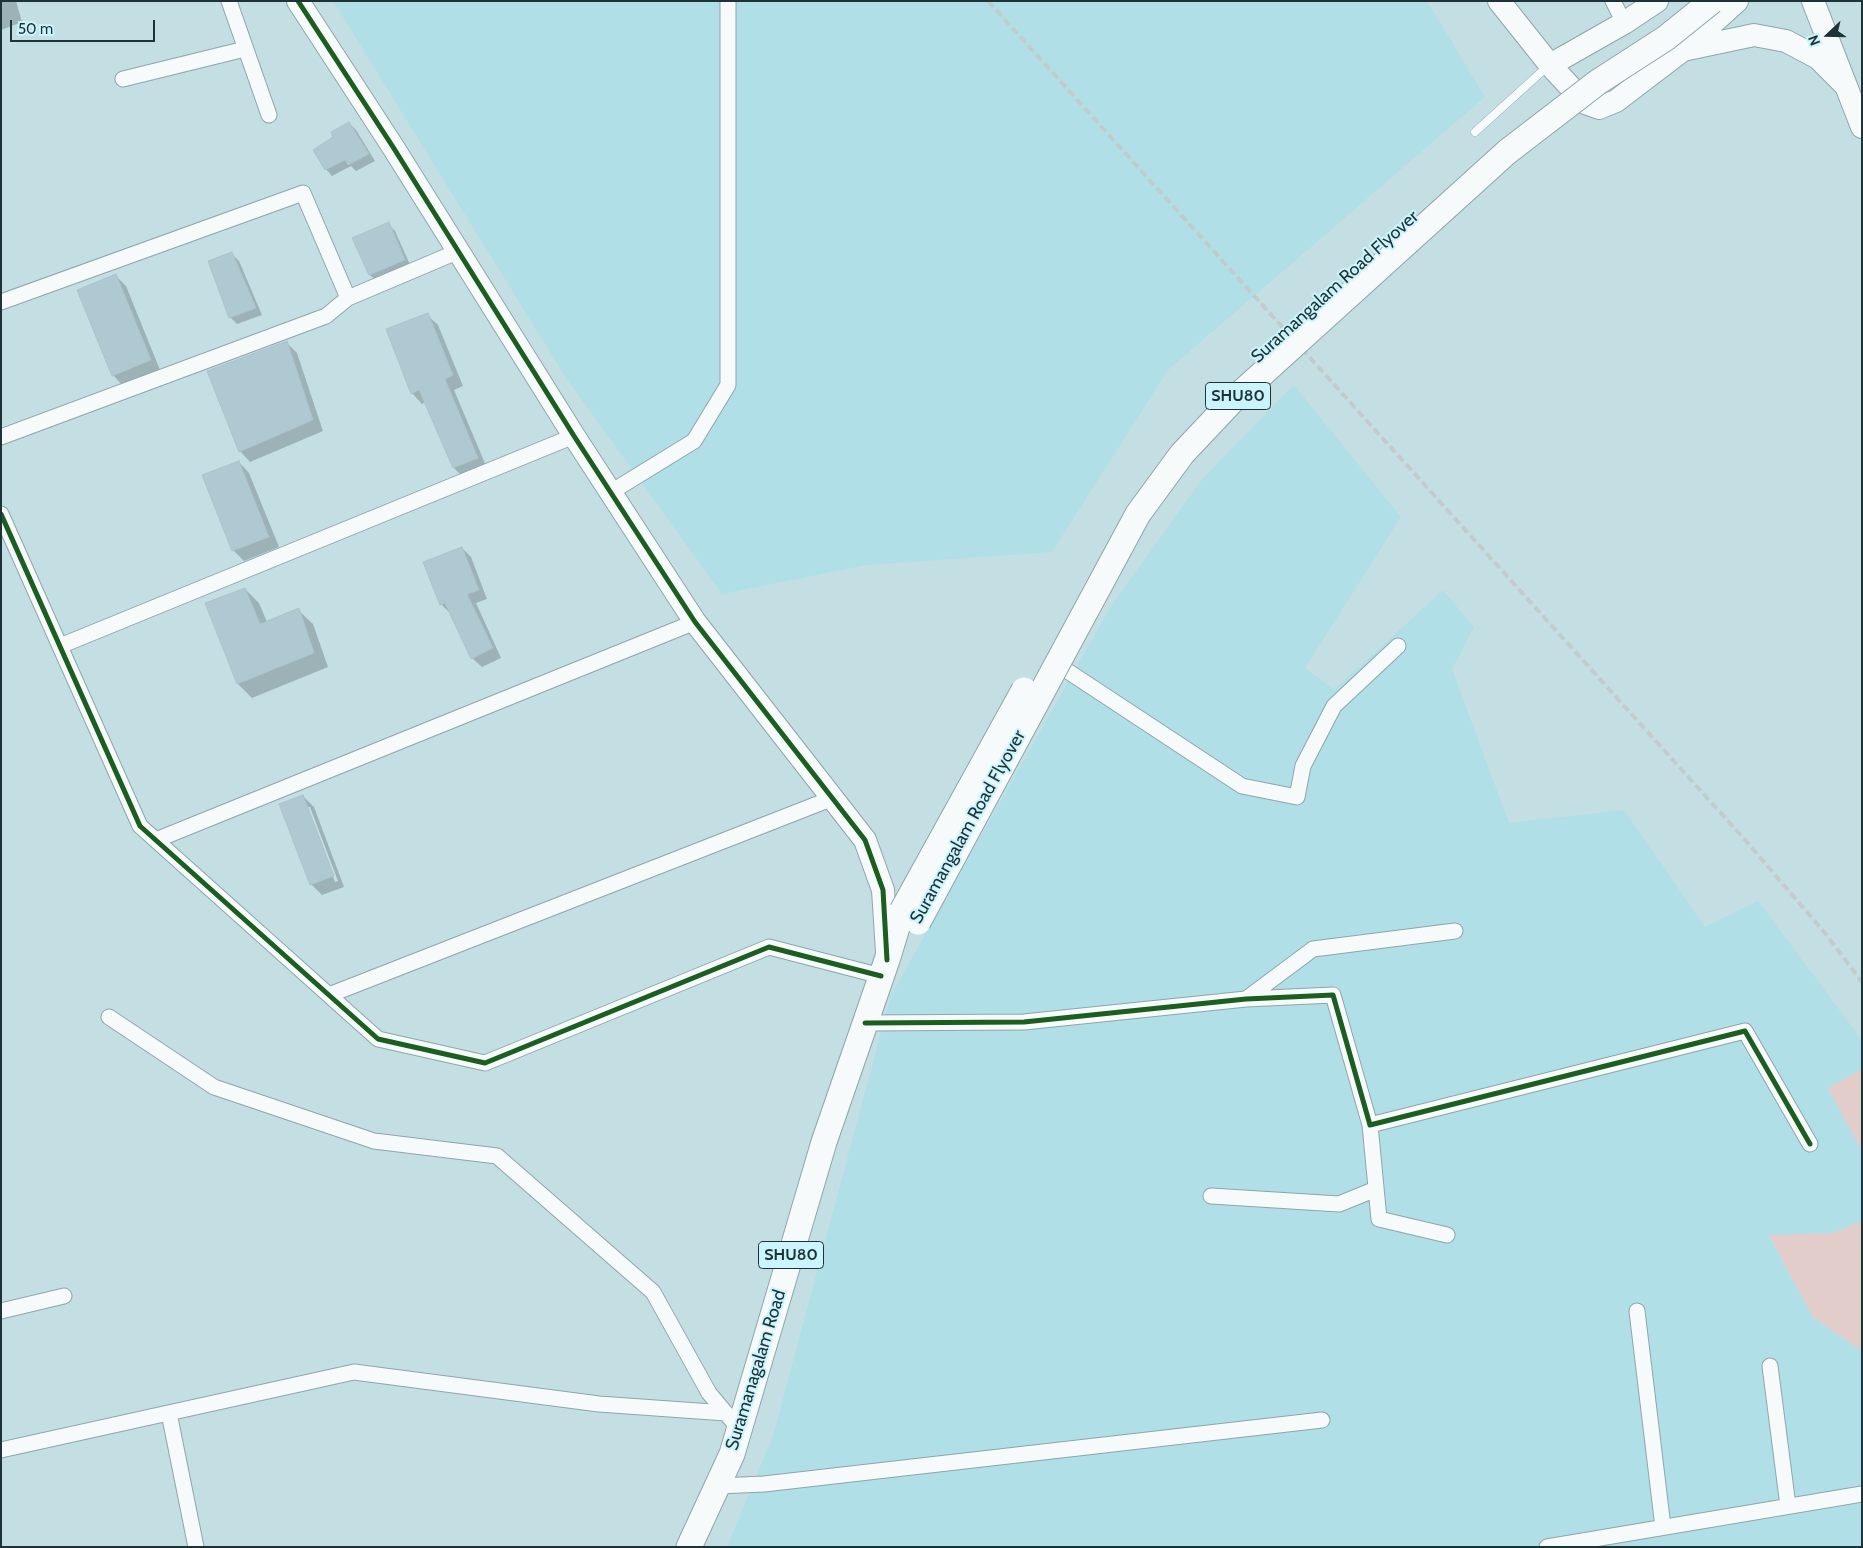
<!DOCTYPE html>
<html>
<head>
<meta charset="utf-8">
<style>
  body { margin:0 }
  #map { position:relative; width:1863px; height:1548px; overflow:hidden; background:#c3dfe4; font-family:Cabin,sans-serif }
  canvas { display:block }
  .frame { position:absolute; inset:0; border:2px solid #1e3337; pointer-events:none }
  .north { position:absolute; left:1803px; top:10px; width:50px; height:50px; -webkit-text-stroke:4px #cbf4fc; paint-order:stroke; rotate:249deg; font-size:14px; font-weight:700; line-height:20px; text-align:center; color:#1e3337 }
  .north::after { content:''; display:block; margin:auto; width:18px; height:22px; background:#1e3337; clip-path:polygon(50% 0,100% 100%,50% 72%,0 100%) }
  .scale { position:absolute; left:10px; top:20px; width:145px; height:22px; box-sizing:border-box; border:2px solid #1e3337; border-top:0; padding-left:6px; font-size:15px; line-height:18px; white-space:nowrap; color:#1e3337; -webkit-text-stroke:4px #cbf4fc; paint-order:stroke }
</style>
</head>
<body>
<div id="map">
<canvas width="1863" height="1548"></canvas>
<div class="frame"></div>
<div class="north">N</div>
<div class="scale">50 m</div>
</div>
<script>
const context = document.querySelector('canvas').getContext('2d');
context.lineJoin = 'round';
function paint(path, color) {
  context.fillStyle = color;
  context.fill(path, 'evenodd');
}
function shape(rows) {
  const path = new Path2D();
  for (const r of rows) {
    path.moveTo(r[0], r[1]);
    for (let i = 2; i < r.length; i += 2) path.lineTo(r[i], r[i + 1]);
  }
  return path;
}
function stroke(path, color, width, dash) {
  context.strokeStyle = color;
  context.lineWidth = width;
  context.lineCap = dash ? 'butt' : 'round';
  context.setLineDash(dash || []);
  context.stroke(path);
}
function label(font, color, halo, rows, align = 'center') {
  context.font = font + ' Cabin,sans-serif';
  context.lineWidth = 4;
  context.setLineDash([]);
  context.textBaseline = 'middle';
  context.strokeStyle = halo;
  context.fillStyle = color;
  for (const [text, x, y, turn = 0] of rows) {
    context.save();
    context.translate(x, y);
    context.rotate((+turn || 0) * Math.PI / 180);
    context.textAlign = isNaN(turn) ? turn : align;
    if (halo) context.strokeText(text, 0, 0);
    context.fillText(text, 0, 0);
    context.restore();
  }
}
paint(shape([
  [333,1,1427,1,1485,97,1168,370,1052,552,866,565,722,594,566,378],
  [1294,385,1401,517,1305,668,1334,690,1443,590,1474,627,1452,669,1509,823,1624,810,1705,927,1758,901,1862,1040,1862,1069,1828,1088,1862,1151,1862,1221,1833,1233,1769,1236,1813,1317,1862,1351,1862,1547,727,1547,773,1436,891,995,1111,606,1203,478]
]), '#b0dfe7');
paint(shape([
  [1862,1069,1862,1151,1828,1088],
  [1862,1221,1862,1351,1813,1317,1769,1235,1833,1233]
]), '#e2cdca');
paint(shape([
  [1,1,16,1,22,22,1,30],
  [349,123,356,130,375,161,356,171,351,166,332,176,326,169,335,137],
  [388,224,395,231,411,267,377,281,370,275],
  [232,254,239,261,262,315,237,324,230,317],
  [116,276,126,286,160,370,123,386,113,375],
  [427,315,438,325,463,386,454,390,487,468,464,478,454,468,426,402,422,404,412,393],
  [286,342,297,353,323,431,250,462,240,451],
  [239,462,249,473,279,547,244,561,234,551,204,476],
  [462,548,471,557,487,599,476,603,501,658,482,667,472,658,450,613,441,604],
  [245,589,259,603,267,622,298,610,313,624,328,667,252,698,238,684,207,604],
  [303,796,314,807,344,887,322,895,311,884],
  [307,807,310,807,338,881,335,882]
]), '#0003');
const building = shape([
  [349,122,369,154,348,165,345,160,325,170,313,150,333,137,331,132,349,122],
  [389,222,405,260,369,275,352,238,389,222],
  [232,252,256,308,229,318,208,261,232,252],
  [116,274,151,360,112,376,77,290,116,274],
  [428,313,453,375,445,379,478,458,453,468,419,390,411,394,386,329,428,313],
  [287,341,313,420,239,452,207,371,287,341],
  [239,461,269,537,232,551,202,475,239,461],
  [462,547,479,590,467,594,493,648,471,659,445,603,440,605,423,562,462,547],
  [245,588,260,624,299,608,314,653,237,684,205,603,245,588],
  [303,795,334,876,310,885,279,804,303,795]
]);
paint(building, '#aec9d2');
stroke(building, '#adc2c8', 1);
const lane = shape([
  [1475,132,1548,66]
]);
const street = shape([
  [229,1,269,115],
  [1613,1,1624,23],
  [123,79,245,49],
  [1,302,303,193,348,298,459,251],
  [1,437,326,316,348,298],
  [611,492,694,441,728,385,728,1],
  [1,514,140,826,378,1039,485,1063,769,947,881,976],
  [60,646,574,436],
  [1069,672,1242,786,1297,797,1303,766,1334,706,1398,646],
  [156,840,695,622],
  [329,995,833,798],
  [1246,999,1313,949,1455,931],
  [109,1017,214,1087,374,1141,497,1156,653,1292,709,1393,739,1429],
  [865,1023,1024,1022,1246,999,1333,995,1370,1125,1745,1031,1810,1144],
  [1370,1125,1379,1219,1447,1235],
  [1211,1196,1339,1204,1376,1189],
  [1,1311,64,1296],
  [1637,1311,1663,1527],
  [1770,1366,1788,1506],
  [169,1413,196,1547],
  [1,1450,354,1372,599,1404,726,1413],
  [718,1486,764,1484,1322,1420],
  [1547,1547,1862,1494]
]);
const secondary = shape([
  [298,1,393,147,574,436,695,622,865,840,883,890,887,952],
  [1499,1,1550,65,1585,103,1599,108,1616,101,1683,50,1754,35,1786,41,1818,58,1844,84],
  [1813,1,1862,127],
  [1684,49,1737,1],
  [1550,65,1624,23,1657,1]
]);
const primary = shape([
  [689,1547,732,1454,824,1142,887,960,902,911]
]);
stroke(lane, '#8fa5a9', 9);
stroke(street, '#8fa5a9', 17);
stroke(secondary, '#8fa5a9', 24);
stroke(primary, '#8fa5a9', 27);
stroke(lane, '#f6fafb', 8);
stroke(street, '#f6fafb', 15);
stroke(secondary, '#f6fafb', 22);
stroke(primary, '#f6fafb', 25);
stroke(shape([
  [988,1,1746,841,1825,933,1862,982]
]), '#c3cbcd', 4, [8, 4]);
const primaryBridge = shape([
  [902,911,1024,690],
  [918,922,1138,514,1182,454,1231,402,1507,152,1598,82,1666,38,1712,1]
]);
stroke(primaryBridge, '#8fa5a9', 27, []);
stroke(primaryBridge, '#f6fafb', 25);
stroke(shape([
  [298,1,393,147,574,436,695,622,865,840,883,890,887,960],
  [1,514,140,826,378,1039,485,1063,769,947,881,976],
  [865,1023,1024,1022,1246,999,1333,995,1370,1125,1745,1031,1810,1144]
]), '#1b5e20', 5);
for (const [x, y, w] of [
  [1238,396,65],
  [791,1255,65]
]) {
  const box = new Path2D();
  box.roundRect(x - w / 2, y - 13.5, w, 27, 4);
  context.fillStyle = '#cbf4fc';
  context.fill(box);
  stroke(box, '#1e3337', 1);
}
label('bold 16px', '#1e3337', null, [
  ["SHU80",1238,396],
  ["SHU80",791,1255]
]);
label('18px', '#1e3337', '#cbf4fc', [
  ["Suramangalam Road Flyover",1335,287,-42],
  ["Suramangalam Road Flyover",968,827,-61],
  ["Suramanagalam Road",756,1370,-73]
]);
</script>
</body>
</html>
